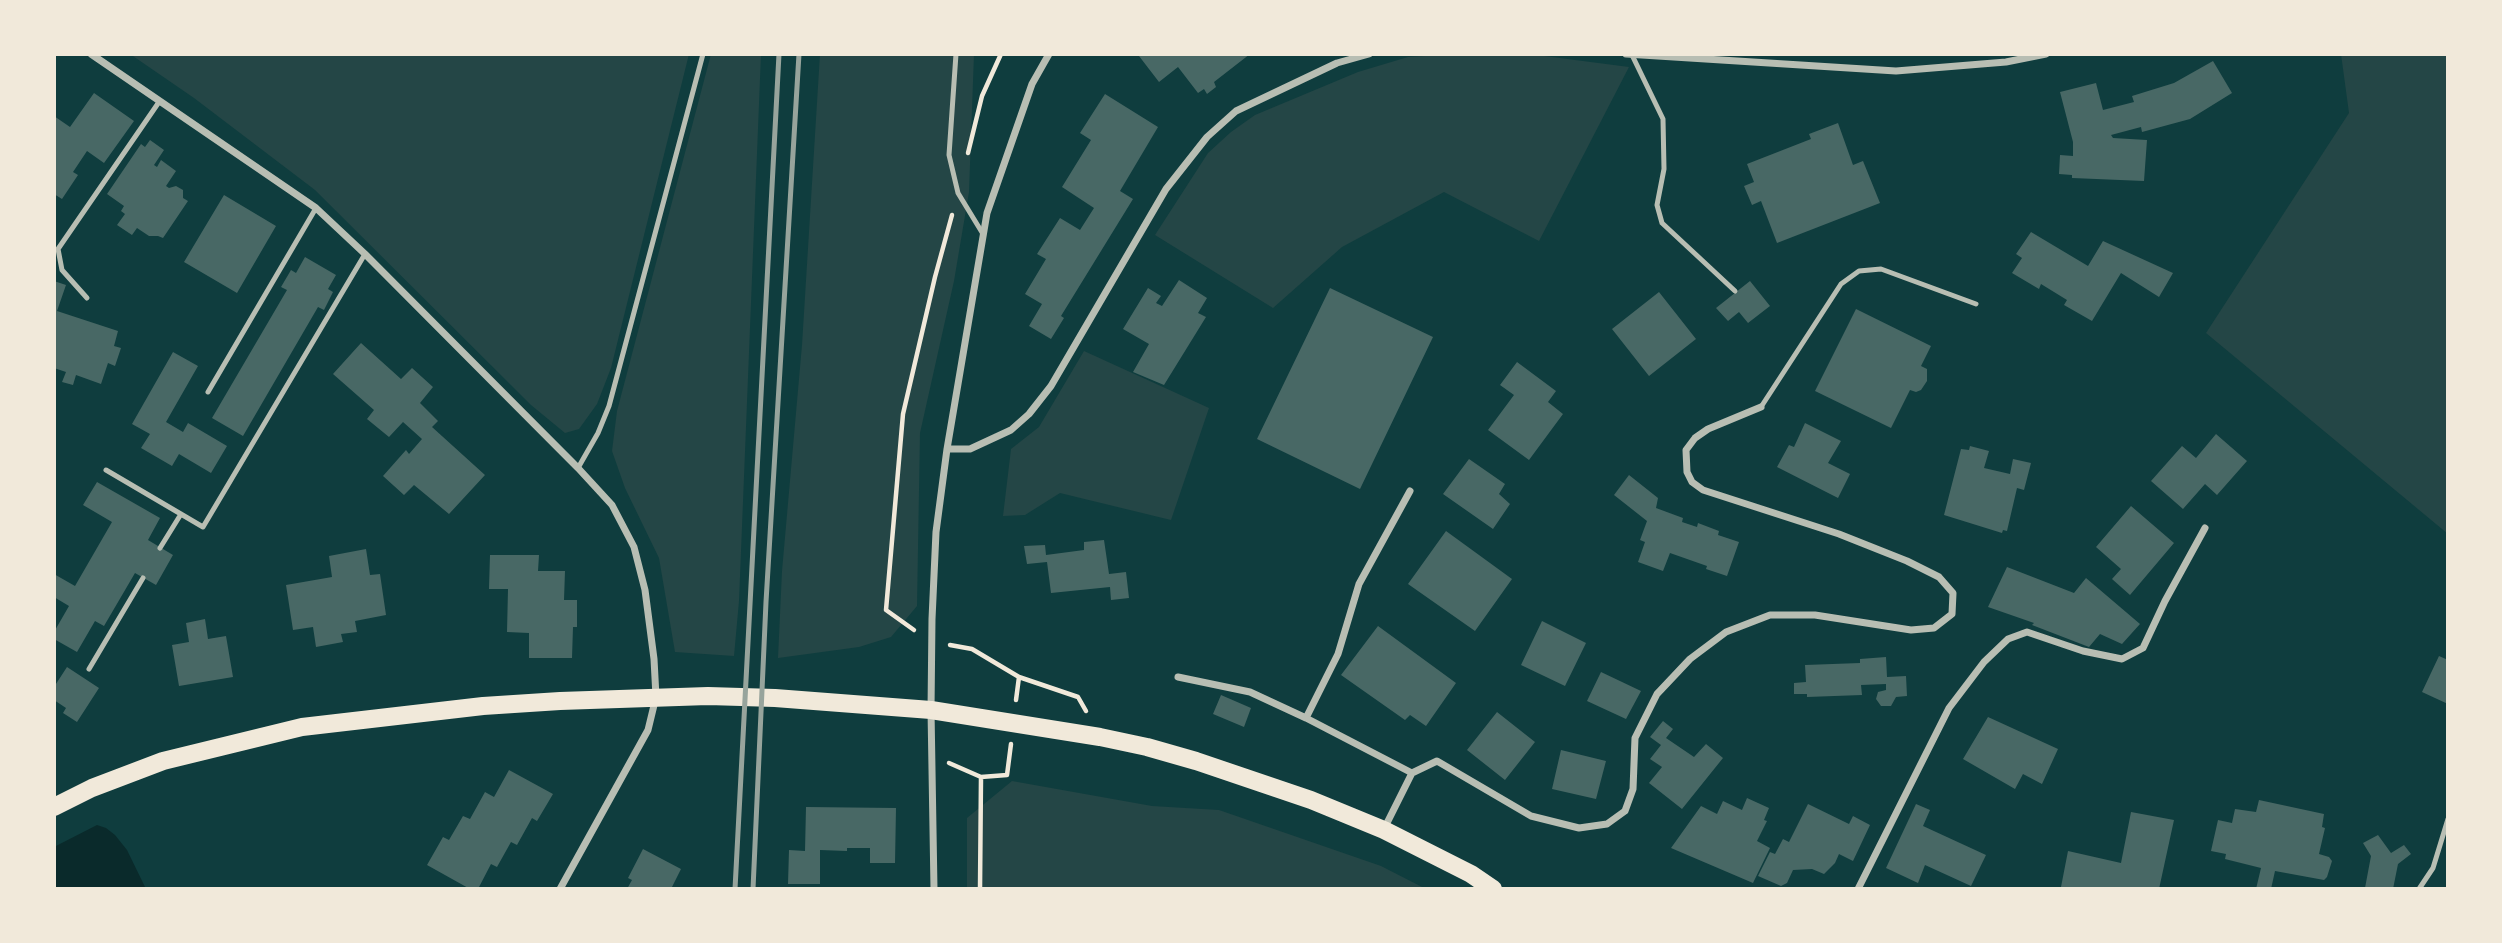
<!DOCTYPE html>
<html>
<head>
<meta charset="utf-8">
<style>
  body { margin:0 }
  #map { position:relative; width:2502px; height:943px; overflow:hidden; background:#0f3d3e; font-family:"Exo 2",sans-serif }
  canvas { display:block }
  .frame { position:absolute; inset:0; border:56px solid #f1e9da; pointer-events:none }
</style>
</head>
<body>
<div id="map">
<canvas width="2502" height="943"></canvas>
<div class="frame"></div>
</div>
<script>
const context = document.querySelector('canvas').getContext('2d');
context.lineJoin = 'round';
function paint(path, color) {
  context.fillStyle = color;
  context.fill(path, 'evenodd');
}
function shape(rows) {
  const path = new Path2D();
  for (const r of rows) {
    path.moveTo(r[0], r[1]);
    for (let i = 2; i < r.length; i += 2) path.lineTo(r[i], r[i + 1]);
  }
  return path;
}
function stroke(path, color, width, dash) {
  context.strokeStyle = color;
  context.lineWidth = width;
  context.lineCap = dash ? 'butt' : 'round';
  context.setLineDash(dash || []);
  context.stroke(path);
}
paint(shape([
  [130,54,689,54,611,368,597,404,579,429,565,433,531,405,315,190,194,98],
  [711,54,761,54,739,601,734,656,675,652,659,558,625,488,612,451,617,411],
  [820,54,974,54,969,192,954,281,920,433,917,606,891,637,859,647,778,658,782,571,802,345],
  [1458,54,1529,54,1629,67,1539,241,1444,192,1342,247,1273,308,1155,235,1208,153,1231,132,1255,115,1358,72,1408,57],
  [2341,54,2448,54,2448,534,2206,333,2349,113],
  [1084,351,1209,408,1171,520,1060,493,1025,515,1003,516,1011,449,1039,427],
  [1012,781,1152,806,1219,810,1381,866,1426,889,967,889,967,818]
]), '#244646');
paint(shape([
  [97,825,106,828,115,835,127,850,146,889,54,889,54,847]
]), '#0a2a2b');
paint(shape([
  [1142,54,1250,54,1214,82,1216,87,1207,94,1204,89,1198,93,1178,67,1159,82,1139,56],
  [2213,61,2232,93,2190,119,2142,132,2141,127,2111,135,2113,138,2147,140,2144,181,2072,178,2072,175,2059,174,2060,155,2073,156,2073,142,2060,92,2096,83,2103,110,2134,102,2132,96,2174,83],
  [94,93,134,121,104,163,87,151,73,172,78,175,62,199,54,194,54,116,70,127],
  [1105,94,1158,127,1120,191,1133,199,1061,316,1064,318,1051,339,1029,326,1042,304,1025,294,1046,259,1037,254,1060,218,1080,230,1094,208,1062,187,1091,140,1080,133],
  [1838,123,1853,165,1863,161,1880,203,1777,243,1761,201,1752,205,1744,186,1754,182,1747,164,1811,139,1809,134],
  [150,140,164,150,154,165,157,167,161,160,176,171,166,186,169,188,176,186,183,190,183,198,188,201,163,238,158,236,149,236,137,228,132,235,117,225,125,214,121,211,124,206,107,194,141,144,145,147],
  [224,195,276,226,237,293,184,262],
  [2031,232,2088,266,2103,241,2173,273,2159,297,2121,273,2092,321,2064,305,2067,300,2041,284,2039,289,2012,273,2022,258,2016,254],
  [305,257,336,275,328,289,333,292,324,310,318,307,243,436,212,418,287,290,281,287,291,270,296,273],
  [1179,280,1207,298,1198,313,1206,317,1164,385,1133,372,1149,344,1123,329,1148,288,1161,296,1156,303,1162,306],
  [54,281,66,285,57,311,118,331,114,346,121,348,115,366,108,363,101,384,76,375,73,385,62,382,66,372,54,368],
  [1750,281,1770,306,1748,323,1739,312,1728,321,1716,308],
  [1330,288,1433,337,1360,489,1257,439],
  [1659,292,1696,339,1649,376,1612,329],
  [1856,309,1931,346,1921,366,1927,369,1927,381,1921,390,1916,392,1910,390,1891,428,1815,391],
  [361,343,401,379,412,368,433,387,420,403,438,421,432,427,485,475,449,514,414,485,404,495,383,476,406,450,409,454,422,439,403,422,389,437,367,419,374,410,333,374],
  [173,352,198,366,166,422,183,432,188,423,227,446,211,473,179,454,172,466,141,448,150,434,132,424],
  [1517,362,1556,391,1548,402,1563,414,1529,460,1488,430,1514,395,1500,385],
  [1805,423,1841,441,1828,463,1850,474,1838,498,1777,467,1789,445,1794,447],
  [2216,434,2247,461,2217,495,2205,484,2183,509,2151,481,2182,446,2196,458],
  [1970,446,1989,451,1984,468,2010,474,2013,459,2031,463,2024,490,2017,488,2007,531,2003,530,2002,533,1944,515,1961,449,1969,450],
  [1469,459,1505,484,1499,494,1510,504,1493,529,1443,494],
  [1629,475,1658,498,1656,508,1683,518,1682,522,1697,527,1698,523,1719,531,1718,535,1739,542,1727,576,1706,569,1707,566,1670,553,1663,571,1638,562,1645,542,1640,540,1647,521,1614,495],
  [97,482,160,518,148,540,173,555,156,585,135,573,104,626,95,621,77,652,54,639,54,632,69,606,54,597,54,574,75,586,112,522,83,505],
  [2131,506,2174,543,2130,595,2112,579,2121,569,2096,547],
  [1446,531,1512,579,1475,631,1408,584],
  [1104,540,1109,574,1126,572,1129,598,1111,600,1110,587,1051,593,1047,562,1027,564,1024,546,1045,545,1046,555,1084,550,1084,542],
  [366,549,370,575,380,574,386,615,355,621,357,632,341,634,343,642,316,647,313,627,293,630,286,585,332,577,329,556],
  [490,555,539,555,538,571,565,571,564,600,577,600,577,627,573,627,572,658,529,658,529,633,507,632,508,589,489,589],
  [2007,567,2074,593,2086,578,2140,624,2122,644,2100,634,2089,647,2032,625,2034,623,1988,607],
  [205,619,208,639,226,636,233,677,179,686,172,645,189,642,186,623],
  [1542,621,1586,643,1565,686,1521,665],
  [1378,626,1456,683,1426,726,1410,715,1405,720,1341,675],
  [2439,656,2448,660,2448,704,2422,692],
  [1886,657,1887,677,1906,676,1907,696,1896,697,1891,706,1881,706,1876,699,1878,692,1886,690,1886,684,1861,685,1862,695,1807,697,1807,694,1794,694,1794,683,1806,682,1805,665,1860,663,1860,659],
  [67,667,99,688,77,722,63,713,66,708,54,700,54,687],
  [1601,672,1641,691,1626,719,1587,701],
  [1221,695,1251,708,1244,727,1213,714],
  [1497,712,1535,742,1505,780,1467,750],
  [1988,717,2058,749,2042,784,2023,774,2015,789,1963,759],
  [1663,721,1673,729,1666,738,1694,757,1706,744,1723,758,1682,809,1649,783,1662,767,1650,759,1661,745,1650,737],
  [1561,750,1606,761,1596,799,1552,789],
  [509,770,553,794,537,821,532,818,517,845,511,842,497,867,491,864,478,889,470,889,427,865,443,837,449,840,463,816,470,819,485,792,494,797],
  [1747,798,1769,808,1764,820,1767,821,1757,841,1770,848,1753,883,1671,848,1701,806,1717,814,1723,801,1742,810],
  [2259,800,2324,814,2322,827,2325,828,2319,854,2329,857,2332,861,2327,877,2324,880,2275,871,2271,889,2256,889,2261,868,2225,859,2226,854,2211,851,2218,820,2232,823,2235,809,2256,812],
  [1808,804,1849,824,1853,816,1870,825,1853,861,1839,854,1835,863,1824,874,1812,869,1793,870,1787,883,1781,886,1758,876,1770,852,1775,854,1783,839,1789,842],
  [1916,804,1930,810,1923,826,1986,855,1971,886,1925,865,1918,883,1886,868],
  [806,807,896,808,895,863,870,863,870,848,847,848,847,851,820,850,820,884,788,884,789,850,805,851],
  [2131,812,2174,820,2159,889,2070,889,2061,887,2068,851,2121,863],
  [2378,835,2391,853,2404,845,2411,854,2398,864,2393,889,2365,888,2371,856,2363,843],
  [643,849,681,869,671,889,627,889,632,880,628,878]
]), '#486865');
stroke(shape([
  [968,153,982,96,1001,54],
  [914,630,886,610,903,414,935,277,952,215],
  [950,645,972,649,1019,677,1078,697,1086,711],
  [1016,700,1019,677],
  [949,763,981,777,1007,775,1011,744],
  [980,889,981,777]
]), '#f1e9da', 4.5);
stroke(shape([
  [956,54,949,155,958,193,983,234],
  [1632,55,1663,119,1664,169,1657,205,1662,223,1735,291],
  [87,298,62,270,58,249,159,102],
  [208,392,316,208],
  [1761,407,1841,284,1859,271,1881,269,1976,304],
  [578,468,598,433,609,406,703,54],
  [106,470,203,527,365,254],
  [160,548,181,514],
  [89,669,143,578],
  [2419,889,2433,868,2448,819]
]), '#b8beb3', 5);
stroke(shape([
  [91,54,316,208,365,254,578,468,612,505,634,547,645,590,654,659,656,697,648,730,560,889],
  [1626,54,1896,71,2006,62,2046,54],
  [947,449,970,449,1011,430,1029,414,1051,386,1166,189,1207,137,1236,111,1337,63,1369,54],
  [1410,491,1359,584,1338,654,1306,718,1412,773,1437,761,1531,816,1579,828,1607,824,1625,811,1633,789,1635,738,1657,694,1690,659,1726,632,1770,615,1815,615,1911,630,1934,628,1952,614,1953,593,1939,577,1907,561,1839,534,1703,490,1692,482,1687,472,1686,450,1695,438,1708,429,1761,407],
  [1178,677,1250,692,1306,718],
  [1384,829,1412,773],
  [934,889,931,710,932,619,936,532,947,449,987,213,1032,84,1049,54],
  [1858,889,1949,708,1984,662,2008,639,2027,632,2083,651,2122,659,2143,648,2165,601,2205,528]
]), '#b8beb3', 7);
stroke(shape([
  [54,807,92,788,163,761,302,727,483,706,560,701,708,696,775,698,931,710,1100,737,1147,747,1196,761,1311,800,1384,830,1471,874,1493,889]
]), '#f1e9da', 18);
stroke(shape([
  [735,889,779,54],
  [753,889,766,602,799,54]
]), '#97a49c', 5);
</script>
</body>
</html>
